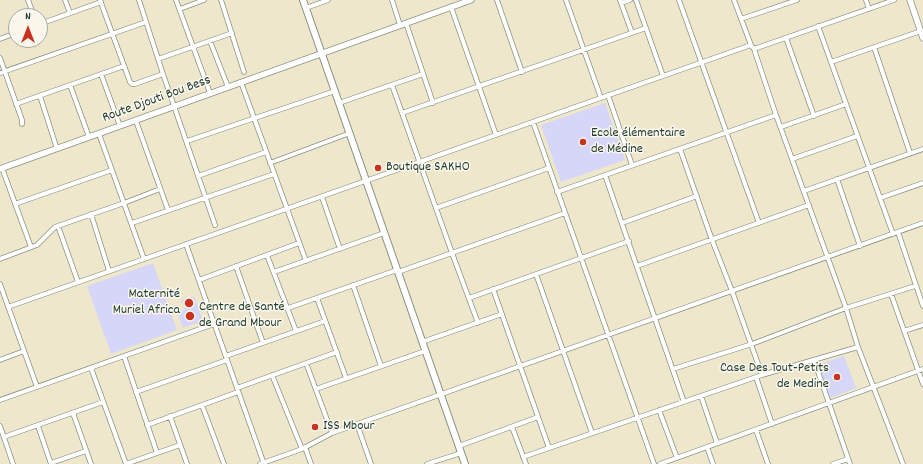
<!DOCTYPE html>
<html>
<head>
<meta charset="utf-8">
<style>
  body { margin:0 }
  #map { position:relative; width:923px; height:464px; overflow:hidden; background:#efe7cc; font-family:Dekko,sans-serif }
  canvas { display:block }
  .north { position:absolute; left:8px; top:8px; width:40px; height:40px; box-sizing:border-box; background:#fbf7ec; border:1px solid #a3ada2; border-radius:50%; rotate:0deg; font-size:11px; font-weight:700; line-height:16px; text-align:center; color:#1f3d34 }
  .north::after { content:''; display:block; margin:auto; width:14px; height:18px; background:#c8321e; clip-path:polygon(50% 0,100% 100%,50% 72%,0 100%) }
</style>
</head>
<body>
<div id="map">
<canvas width="923" height="464"></canvas>
<div class="north">N</div>
</div>
<script>
const context = document.querySelector('canvas').getContext('2d');
context.lineJoin = 'round';
function paint(path, color) {
  context.fillStyle = color;
  context.fill(path, 'evenodd');
}
function shape(rows) {
  const path = new Path2D();
  for (const r of rows) {
    path.moveTo(r[0], r[1]);
    for (let i = 2; i < r.length; i += 2) path.lineTo(r[i], r[i + 1]);
  }
  return path;
}
function stroke(path, color, width, dash) {
  context.strokeStyle = color;
  context.lineWidth = width;
  context.lineCap = dash ? 'butt' : 'round';
  context.setLineDash(dash || []);
  context.stroke(path);
}
function label(font, color, halo, rows, align = 'center') {
  context.font = font + ' Dekko,sans-serif';
  context.lineWidth = 3;
  context.setLineDash([]);
  context.textBaseline = 'middle';
  context.strokeStyle = halo;
  context.fillStyle = color;
  for (const [text, x, y, turn = 0] of rows) {
    context.save();
    context.translate(x, y);
    context.rotate((+turn || 0) * Math.PI / 180);
    context.textAlign = isNaN(turn) ? turn : align;
    if (halo) context.strokeText(text, 0, 0);
    context.fillText(text, 0, 0);
    context.restore();
  }
}
paint(shape([
  [605,103,625,160,561,182,541,125],
  [153,263,177,330,111,354,87,286],
  [194,296,203,321,183,328,177,312,185,309,181,300],
  [844,356,856,388,830,398,818,365]
]), '#d6d7f8');
const minor = shape([
  [28,0,34,16],
  [65,0,70,13],
  [100,0,130,82,132,84,135,84,163,74],
  [139,0,163,74,215,225],
  [176,0,210,93],
  [221,0,244,72],
  [392,0,400,25],
  [497,0,522,72],
  [566,0,601,98],
  [620,0,632,33],
  [636,0,663,76],
  [679,0,759,223],
  [734,0,751,45,754,49,776,115,846,308,858,347,903,464],
  [866,0,869,9],
  [621,3,630,0],
  [451,7,496,135],
  [306,8,328,0],
  [180,9,204,0],
  [741,19,797,0],
  [406,23,433,103],
  [40,24,101,2],
  [818,26,893,234],
  [786,38,814,116],
  [0,39,16,33],
  [210,41,228,87],
  [874,47,910,153],
  [754,49,894,0],
  [0,58,22,120,22,124],
  [158,59,232,33],
  [831,62,921,31],
  [0,73,146,22],
  [101,74,120,126],
  [241,82,306,261],
  [70,85,89,137],
  [392,85,452,253,478,323],
  [608,95,632,165],
  [40,96,57,149],
  [339,103,423,74],
  [16,104,124,66],
  [402,113,646,28],
  [136,121,168,210],
  [533,122,654,464],
  [781,127,846,104],
  [99,134,144,259],
  [187,141,335,91],
  [680,149,712,240,732,291,762,375],
  [792,159,857,136],
  [270,163,350,133],
  [2,168,31,247],
  [605,175,684,402],
  [198,176,266,152],
  [837,179,860,246],
  [804,191,923,149],
  [557,192,776,115],
  [322,197,340,249],
  [880,198,923,183],
  [15,204,112,170],
  [436,208,549,168],
  [91,214,109,271],
  [132,223,274,174],
  [622,223,697,196],
  [58,226,78,282],
  [898,232,923,306],
  [186,244,264,464],
  [267,255,296,331],
  [0,259,37,245,55,227,124,203,160,189],
  [236,266,263,343],
  [637,266,809,205],
  [274,272,384,233],
  [398,272,565,213],
  [536,274,592,433],
  [199,280,299,243],
  [0,284,37,387],
  [353,285,381,366],
  [493,289,549,448],
  [891,294,923,384],
  [317,298,346,378],
  [469,298,629,241],
  [8,307,751,45],
  [288,308,397,270],
  [904,331,923,325],
  [422,342,502,314],
  [124,356,157,453],
  [226,356,325,321],
  [0,360,24,351],
  [814,360,850,464],
  [306,363,332,433],
  [91,368,126,464],
  [673,369,752,344,846,308,915,286],
  [272,375,302,449],
  [756,377,772,424],
  [237,388,337,352],
  [316,389,425,351],
  [136,392,227,360],
  [701,396,717,443],
  [0,400,214,324],
  [202,405,224,464],
  [659,410,677,458],
  [73,413,91,464],
  [170,416,187,464],
  [357,424,371,464],
  [147,425,238,392],
  [0,426,13,464],
  [38,426,51,464],
  [512,427,526,464],
  [756,430,768,464],
  [4,437,103,402],
  [459,446,538,417],
  [305,447,311,464],
  [707,447,713,464],
  [523,457,762,375,858,347],
  [51,463,86,451],
  [126,464,180,445],
  [260,464,302,449,332,433,923,223],
  [427,464,461,453],
  [660,464,923,369],
  [833,464,848,459]
]);
const secondary = shape([
  [910,0,923,38],
  [0,169,471,0]
]);
const trunk = shape([
  [303,0,465,464]
]);
stroke(minor, '#879280', 5.5);
stroke(secondary, '#879280', 7);
stroke(trunk, '#879280', 8);
stroke(minor, '#fff', 4);
stroke(secondary, '#fff', 5.5);
stroke(trunk, '#fff', 6);
for (const [x, y, r, color] of [
  [583,142,4,"#c8321e"],
  [378,168,4,"#c8321e"],
  [189,303,5,"#c8321e"],
  [190,316,5,"#c8321e"],
  [837,377,4,"#c8321e"],
  [315,427,4,"#c8321e"]
]) {
  const dot = new Path2D();
  dot.arc(x, y, r, 0, 2 * Math.PI);
  context.fillStyle = color;
  context.fill(dot);
  stroke(dot, '#fbf7ec', 1.5);
}
label('14px', '#1f3d34', '#fbf7ec', [
  ["Route Djouti Bou Bess",157,100,-20]
]);
label('14px', '#1f3d34', '#fbf7ec', [
  ["Ecole élémentaire",591,134],
  ["de Médine",591,150],
  ["Boutique SAKHO",386,168],
  ["Maternité",180,295,"right"],
  ["Muriel Africa",180,311,"right"],
  ["Centre de Santé",199,308],
  ["de Grand Mbour",199,324],
  ["Case Des Tout-Petits",829,369,"right"],
  ["de Medine",829,385,"right"],
  ["ISS Mbour",323,427]
], 'left');
</script>
</body>
</html>
